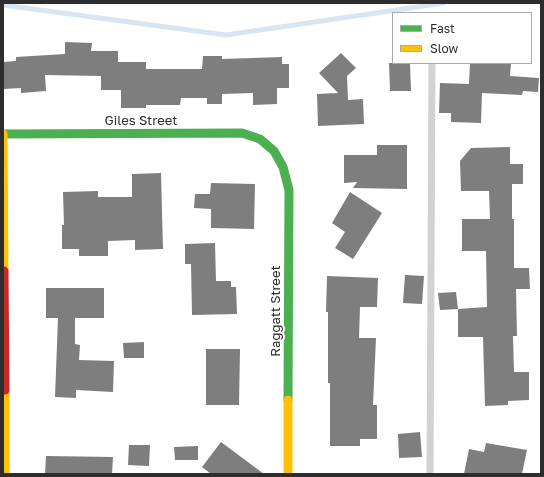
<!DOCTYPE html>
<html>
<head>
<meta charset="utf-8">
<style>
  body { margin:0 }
  #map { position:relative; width:544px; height:477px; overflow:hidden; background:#fff; font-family:"Golos Text",sans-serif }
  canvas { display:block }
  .frame { position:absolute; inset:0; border:4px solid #2d2d2d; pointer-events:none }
  .legend { position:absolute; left:392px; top:12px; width:140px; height:52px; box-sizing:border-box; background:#fff; border:1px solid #ababab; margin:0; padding:5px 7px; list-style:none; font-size:12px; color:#2d2d2d }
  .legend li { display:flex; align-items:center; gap:8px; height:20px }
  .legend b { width:20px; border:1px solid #ababab }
</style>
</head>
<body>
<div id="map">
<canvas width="544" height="477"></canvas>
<div class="frame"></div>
<ul class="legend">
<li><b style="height:5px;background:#4caf50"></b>Fast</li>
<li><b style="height:5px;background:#ffc107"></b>Slow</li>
</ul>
</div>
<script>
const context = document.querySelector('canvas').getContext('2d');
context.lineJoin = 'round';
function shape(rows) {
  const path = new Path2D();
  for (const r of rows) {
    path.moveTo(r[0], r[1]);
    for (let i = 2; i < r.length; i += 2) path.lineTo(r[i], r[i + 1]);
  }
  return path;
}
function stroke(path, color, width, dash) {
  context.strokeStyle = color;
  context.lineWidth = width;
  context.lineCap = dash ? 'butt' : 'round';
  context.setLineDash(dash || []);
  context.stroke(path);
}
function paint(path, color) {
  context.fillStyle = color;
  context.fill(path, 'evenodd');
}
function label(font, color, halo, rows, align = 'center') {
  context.font = font + ' "Golos Text",sans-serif';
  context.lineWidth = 4;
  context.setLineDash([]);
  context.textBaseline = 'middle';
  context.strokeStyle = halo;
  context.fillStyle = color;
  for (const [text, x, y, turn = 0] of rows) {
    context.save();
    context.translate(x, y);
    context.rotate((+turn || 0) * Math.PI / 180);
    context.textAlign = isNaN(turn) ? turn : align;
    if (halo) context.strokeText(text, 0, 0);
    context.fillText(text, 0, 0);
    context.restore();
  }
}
stroke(shape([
  [3,5,226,35,444,3]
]), '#d6e7f3', 5);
paint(shape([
  [65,42,92,43,91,51,118,51,118,62,146,62,146,69,202,69,203,56,222,56,222,59,282,57,282,64,289,64,289,88,277,88,277,104,253,105,253,93,222,94,222,104,207,104,207,98,181,98,180,105,146,105,146,108,121,108,121,90,101,90,101,76,45,75,46,91,21,93,21,88,3,89,3,62,16,61,16,57,65,54],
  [341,53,356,68,347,76,348,100,363,99,364,124,318,126,317,94,338,93,319,73],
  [389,63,410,63,411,91,390,91],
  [470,63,511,63,510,76,539,78,538,92,523,91,522,95,482,93,481,123,451,122,451,113,439,113,440,83,469,84],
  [377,145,407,145,407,189,353,188,357,182,344,183,344,155,377,155],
  [510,147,510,164,523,164,523,184,512,184,512,219,514,219,514,268,529,268,530,289,516,289,517,336,513,336,514,372,529,372,529,400,508,401,508,405,485,406,483,337,458,337,458,309,487,307,486,251,462,251,462,219,490,219,489,191,461,191,460,161,471,148],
  [161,173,163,249,135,250,135,240,108,241,108,256,79,256,79,249,62,249,62,225,64,225,63,192,98,191,98,197,132,197,132,174],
  [211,183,255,184,254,229,211,228,211,209,194,208,195,194,210,194],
  [350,192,382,213,353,259,335,248,345,232,332,223],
  [215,243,216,281,231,281,231,287,236,287,237,314,192,315,191,264,185,264,185,244],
  [405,275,424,276,422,304,403,303],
  [327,276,378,278,377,307,360,307,359,338,376,338,373,405,377,405,377,439,360,439,360,446,330,446,330,383,328,383,328,312,326,312],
  [46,288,104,288,104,318,75,318,75,344,80,345,79,360,114,361,113,392,76,390,76,398,55,397,58,318,46,318],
  [456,292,458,309,440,310,438,293],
  [144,342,144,358,124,358,123,343],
  [206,349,240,349,239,405,206,405],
  [420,432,422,457,399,458,398,434],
  [221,442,264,474,211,474,202,467],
  [486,443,527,450,522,474,464,474,469,449,484,452],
  [129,445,150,445,149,466,128,465],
  [198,446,198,460,175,460,174,447],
  [46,456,113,457,112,474,45,474]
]), '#7e7e7e');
stroke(shape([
  [430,474,432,63]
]), '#d2d2d2', 7);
stroke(shape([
  [3,134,242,133,260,139,274,151,283,167,289,190,288,400]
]), '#4caf50', 9);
stroke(shape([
  [3,134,4,271],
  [5,390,5,474],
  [288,474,288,400]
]), '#ffc107', 9);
stroke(shape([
  [4,271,5,390]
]), '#c62828', 9);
label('13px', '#2d2d2d', '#fff', [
  ["Giles Street",141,121],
  ["Raggatt Street",276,311,-90]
]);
</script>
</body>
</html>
